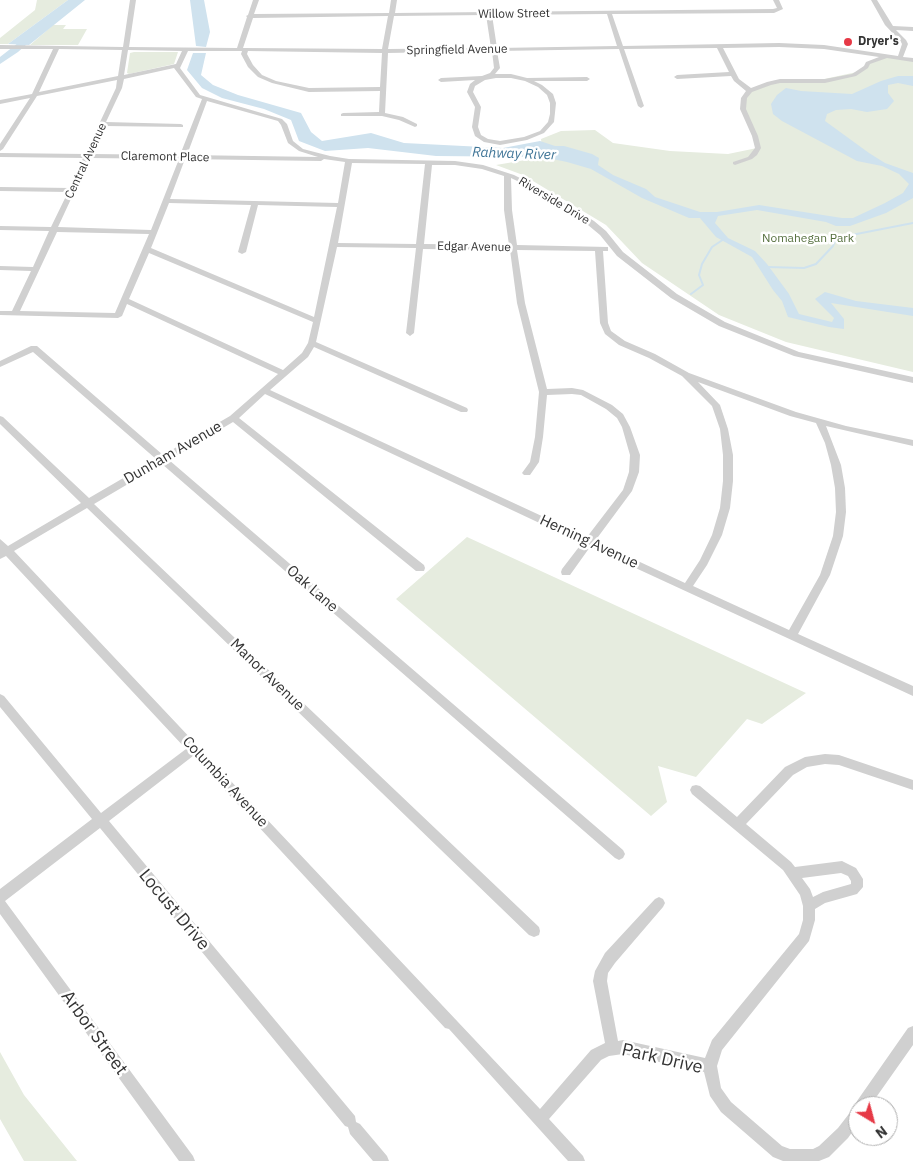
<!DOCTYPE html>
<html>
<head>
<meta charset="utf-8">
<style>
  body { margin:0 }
  #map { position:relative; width:913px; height:1161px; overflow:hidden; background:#fff; font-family:"IBM Plex Sans",sans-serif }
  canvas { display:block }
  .north { position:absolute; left:848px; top:1096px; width:50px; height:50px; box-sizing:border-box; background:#fff; border:1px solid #adadad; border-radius:50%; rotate:143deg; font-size:14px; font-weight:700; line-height:20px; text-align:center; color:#333 }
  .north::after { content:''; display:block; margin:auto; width:18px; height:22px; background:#e63946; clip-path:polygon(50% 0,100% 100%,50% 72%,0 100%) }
</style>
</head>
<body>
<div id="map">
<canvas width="913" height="1161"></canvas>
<div class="north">N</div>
</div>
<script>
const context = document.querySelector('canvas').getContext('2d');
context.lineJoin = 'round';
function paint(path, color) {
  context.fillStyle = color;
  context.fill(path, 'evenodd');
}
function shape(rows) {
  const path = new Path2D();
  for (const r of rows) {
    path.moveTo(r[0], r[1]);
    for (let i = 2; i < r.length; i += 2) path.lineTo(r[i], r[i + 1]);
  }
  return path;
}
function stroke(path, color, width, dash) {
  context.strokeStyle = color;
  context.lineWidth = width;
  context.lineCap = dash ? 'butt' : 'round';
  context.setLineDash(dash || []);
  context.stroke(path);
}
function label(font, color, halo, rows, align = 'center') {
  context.font = font + ' "IBM Plex Sans",sans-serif';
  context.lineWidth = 5;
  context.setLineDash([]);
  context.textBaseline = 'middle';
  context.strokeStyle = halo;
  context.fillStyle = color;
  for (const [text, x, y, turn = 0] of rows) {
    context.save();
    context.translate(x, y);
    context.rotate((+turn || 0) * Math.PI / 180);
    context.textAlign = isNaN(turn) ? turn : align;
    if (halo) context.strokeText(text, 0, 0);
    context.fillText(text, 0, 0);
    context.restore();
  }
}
paint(shape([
  [37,0,68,0,8,44,0,44,0,38,35,10],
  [53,25,66,25,63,29,87,29,78,45,30,45],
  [134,52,178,52,174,64,129,74,127,73,130,53],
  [887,56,913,60,913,372,786,342,719,315,642,263,606,225,523,175,496,165,543,157,541,139,561,131,595,130,613,143,670,151,728,154,757,148,742,105,750,91,780,81,824,79,857,72,868,63],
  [467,537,806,693,762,724,747,719,696,777,658,766,667,802,651,816,396,599],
  [0,1052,24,1095,77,1161,24,1161,0,1119]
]), '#e6ecdf');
paint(shape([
  [68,0,85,0,29,45,8,44],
  [190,0,204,0,210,32,206,47,196,46],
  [193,53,206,53,201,75,213,85,238,95,301,113,311,132,322,141,371,133,404,143,503,148,540,141,555,146,564,146,592,154,599,158,598,165,613,175,646,189,655,197,700,212,717,212,759,205,842,218,853,218,885,203,903,193,909,184,899,174,882,166,857,161,782,121,773,114,771,104,777,95,786,88,801,91,852,94,881,81,898,76,913,76,913,86,898,83,888,85,888,93,894,101,887,109,867,112,851,109,836,110,827,114,825,121,869,153,885,163,913,173,913,198,886,213,850,226,836,226,826,222,757,210,718,216,715,223,728,238,755,251,767,264,789,294,799,314,832,322,834,318,815,299,825,292,856,301,913,308,913,316,831,303,844,319,844,329,829,327,788,317,782,301,773,290,752,257,716,237,700,218,689,218,642,198,591,169,567,162,543,157,436,156,368,148,325,151,299,141,291,120,264,109,222,98,202,88,187,70]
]), '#cfe2ee');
stroke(shape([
  [767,267,804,268,816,264,833,246,836,238,913,223],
  [691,294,703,285,699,275,702,264,712,247,724,239]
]), '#cfe2ee', 2);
paint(shape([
  [32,32,35,33,35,37,18,52,0,64,0,57,32,32]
]), '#cfe2ee');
paint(shape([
  [130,0,136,0,129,47,237,48,247,17,246,16,248,15,253,0,259,0,254,14,389,13,391,0,397,0,395,13,773,9,777,8,773,0,779,0,783,9,774,13,612,14,623,46,779,43,824,45,898,56,902,44,901,42,885,25,871,0,877,0,893,26,913,27,913,31,896,30,906,40,908,44,903,57,913,58,913,62,887,58,870,64,868,68,856,76,825,83,780,83,771,85,752,92,747,98,746,109,758,136,761,148,757,155,752,159,735,165,733,164,733,162,748,157,755,148,752,136,740,109,741,98,746,91,734,81,731,76,677,79,674,77,677,75,729,72,717,48,624,49,644,106,641,108,638,106,619,49,497,51,500,68,495,74,511,74,527,78,587,77,590,79,587,81,534,81,542,85,553,94,556,103,554,122,544,133,527,140,500,145,484,142,475,136,472,127,475,107,467,92,470,84,475,80,441,82,438,80,441,78,482,76,490,73,494,68,492,51,388,53,385,113,403,117,417,124,417,126,415,127,399,120,382,116,341,116,341,114,343,113,379,112,380,91,309,92,272,83,258,77,248,67,241,54,242,51,188,51,180,68,200,95,282,119,287,124,293,141,303,149,330,156,349,159,455,161,483,165,514,175,538,187,594,221,606,231,623,252,677,294,725,322,799,352,913,377,913,383,794,356,719,326,671,298,617,256,600,235,588,225,534,189,511,178,512,210,517,245,608,247,608,251,603,251,608,323,611,331,625,341,655,354,689,373,796,412,846,426,913,440,913,446,826,426,841,465,845,488,846,512,843,536,830,575,798,634,913,686,913,696,590,547,570,575,562,575,561,572,562,569,582,543,265,394,239,418,424,565,425,568,424,571,416,571,233,422,169,460,623,850,625,854,623,858,619,860,615,858,162,464,94,504,539,927,540,931,539,935,534,937,529,935,87,508,14,551,540,1109,591,1050,605,1043,593,981,595,971,605,953,655,899,659,897,663,899,665,903,663,907,615,963,608,973,607,981,618,1041,623,1040,705,1058,712,1040,799,934,803,920,803,906,800,895,783,870,692,794,690,790,692,786,696,785,700,786,737,817,785,767,805,757,825,754,839,755,913,780,913,790,839,765,825,764,807,767,793,775,746,824,791,862,795,867,842,861,856,868,863,879,863,887,857,894,825,903,815,909,815,920,809,941,722,1050,717,1066,721,1088,731,1102,782,1146,790,1149,813,1149,819,1146,838,1128,855,1106,857,1101,908,1028,913,1026,913,1045,870,1106,858,1106,858,1124,848,1138,829,1157,819,1161,783,1161,773,1157,721,1112,710,1096,704,1072,623,1054,609,1056,601,1060,549,1119,583,1156,585,1161,568,1161,449,1029,445,1028,193,756,109,821,355,1116,356,1122,360,1124,387,1156,389,1161,373,1161,350,1134,348,1127,345,1126,100,828,5,901,193,1156,195,1161,179,1161,0,914,0,889,92,819,0,707,0,694,4,696,101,813,186,749,6,556,0,559,0,539,8,546,81,503,0,424,0,416,3,417,89,498,156,459,33,352,0,367,0,361,31,346,37,346,163,455,230,416,278,374,127,304,122,316,118,318,0,315,0,311,12,311,31,271,0,270,0,266,33,267,49,231,0,230,0,226,51,227,68,192,0,191,0,187,70,188,83,158,0,157,0,153,85,154,116,88,117,80,37,96,3,149,0,151,0,144,30,98,0,104,0,100,32,94,53,49,0,49,0,45,123,47,130,0],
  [607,14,617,46,497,48,492,15,607,14],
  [486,15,491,48,388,49,394,16,486,15],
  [388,16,382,49,243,48,253,18,388,16],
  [779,47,824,49,879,57,866,62,864,66,852,74,825,79,780,79,767,82,751,88,739,79,723,48,779,47],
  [59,49,122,50,118,76,39,92,59,49],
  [128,50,182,51,176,64,124,75,128,50],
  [248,51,382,53,380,87,309,88,276,81,262,75,253,65,247,54,248,51],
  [174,68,196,97,202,99,180,155,92,154,105,126,183,127,183,125,181,124,106,122,122,88,124,79,174,68],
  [496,78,511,78,525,81,538,87,547,95,550,103,550,114,548,122,540,131,524,137,500,141,488,139,481,135,478,127,481,107,473,92,475,86,485,80,496,78],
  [207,101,278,121,281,125,288,143,299,151,318,157,187,155,207,101],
  [90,158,179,159,151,230,58,227,90,158],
  [185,159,321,161,324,159,345,162,338,203,170,199,185,159],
  [352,163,425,164,416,244,338,243,352,163],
  [432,165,455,165,482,169,504,176,504,210,509,245,424,244,432,165],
  [169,203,251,205,238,252,242,254,246,252,258,205,337,207,314,317,151,248,169,203],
  [57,232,149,234,115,313,20,311,57,232],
  [337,247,416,248,406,333,410,336,414,333,423,249,510,250,517,303,539,392,535,437,530,462,522,473,524,475,530,475,539,462,543,437,547,395,572,394,581,395,606,409,617,418,622,427,630,455,629,472,623,490,587,537,270,390,308,357,314,347,461,412,467,412,468,410,467,408,316,342,337,247],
  [517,250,595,251,600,323,605,334,619,345,649,358,682,376,712,406,720,429,723,455,723,481,720,508,712,535,700,560,685,583,595,541,632,491,639,472,640,455,630,427,623,414,612,405,583,390,572,388,547,389,525,303,517,250],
  [149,253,313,322,308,343,302,353,283,370,129,299,149,253],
  [698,382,790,416,816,423,825,443,831,465,835,488,836,512,833,536,820,575,789,630,693,586,707,565,722,535,730,508,733,481,733,455,728,429,720,405,698,382],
  [841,873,848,876,851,881,851,884,823,892,813,897,810,889,802,878,841,873]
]), '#d0d0d0');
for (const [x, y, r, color] of [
  [848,42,5,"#e63946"]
]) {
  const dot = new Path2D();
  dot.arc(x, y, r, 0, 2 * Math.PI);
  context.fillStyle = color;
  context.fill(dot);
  stroke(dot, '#fff', 2);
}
label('12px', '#333', '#fff', [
  ["Willow Street",514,14,-1],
  ["Springfield Avenue",457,50,-1],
  ["Claremont Place",165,157,1],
  ["Central Avenue",86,161,-65],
  ["Riverside Drive",554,201,31],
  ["Edgar Avenue",474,247,1]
]);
label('bold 12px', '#333', '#fff', [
  ["Dryer's",858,42]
], 'left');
label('12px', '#56703f', '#fff', [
  ["Nomahegan Park",808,239]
]);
label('italic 14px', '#3f7597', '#fff', [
  ["Rahway River",514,154,2]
]);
label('15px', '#333', '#fff', [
  ["Dunham Avenue",173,453,-30],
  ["Herning Avenue",589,542,25],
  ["Oak Lane",312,589,41],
  ["Manor Avenue",267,675,44],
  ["Columbia Avenue",225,782,47]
]);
label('18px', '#333', '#fff', [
  ["Locust Drive",174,910,50],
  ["Arbor Street",94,1033,54],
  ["Park Drive",662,1059,13]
]);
</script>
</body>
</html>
